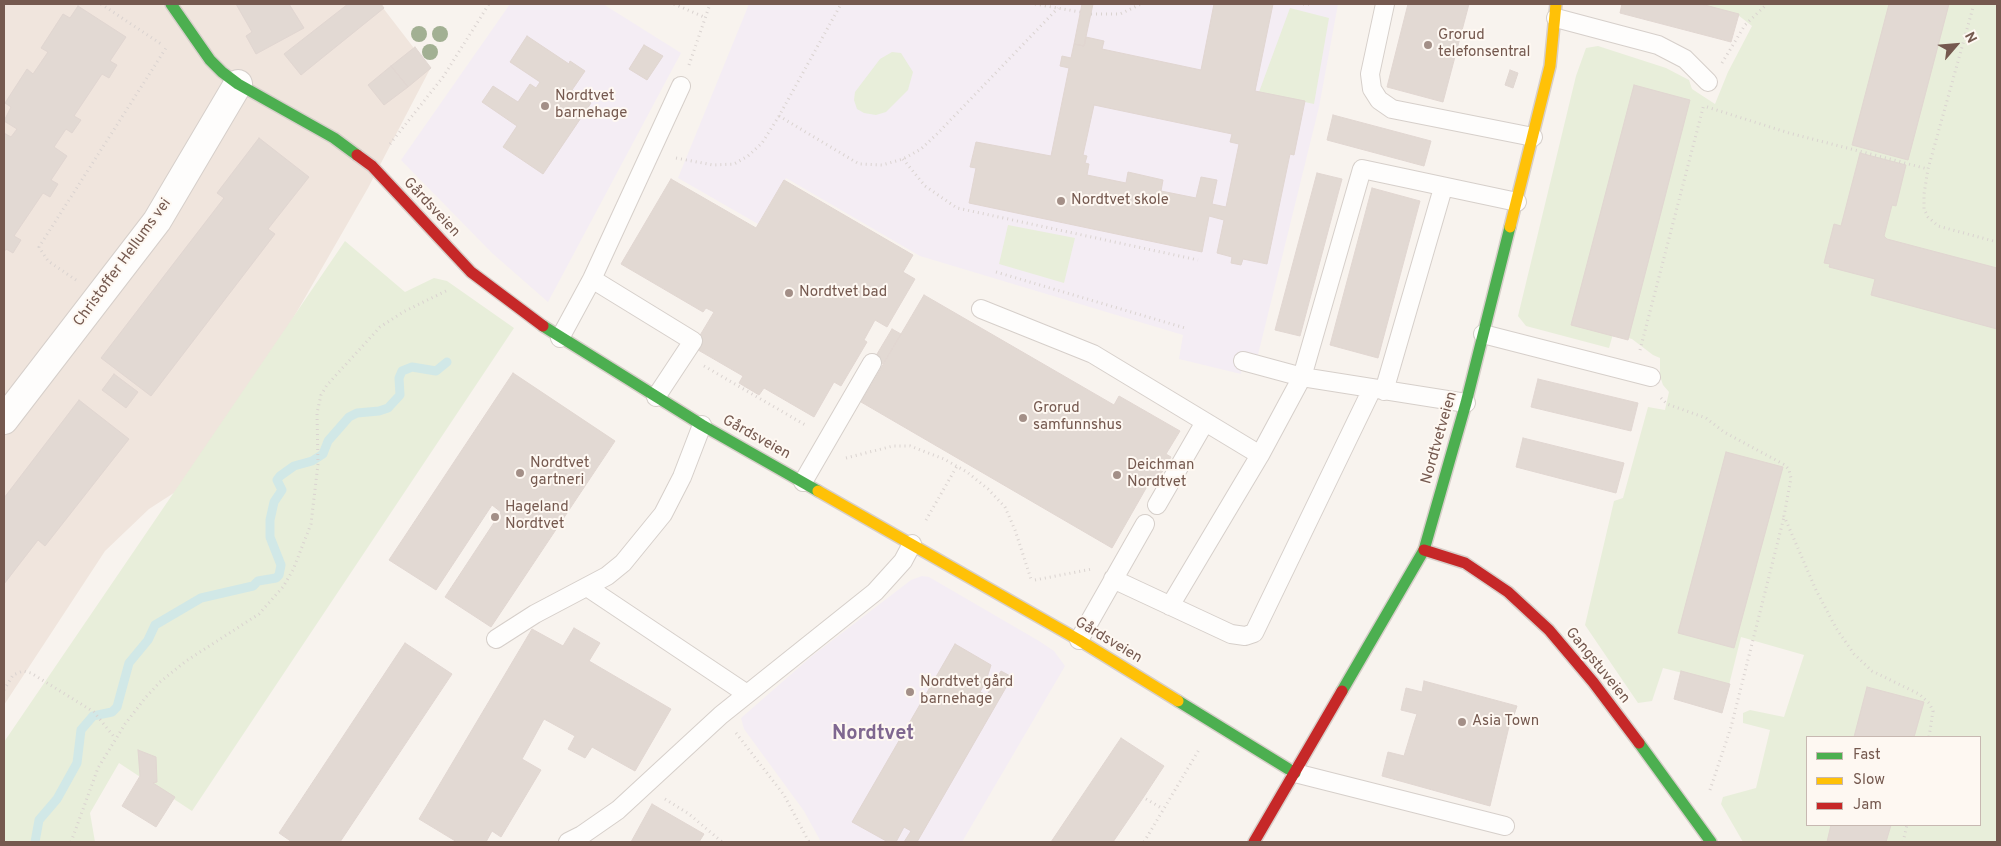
<!DOCTYPE html>
<html>
<head>
<meta charset="utf-8">
<style>
  body { margin:0 }
  #map { position:relative; width:2001px; height:846px; overflow:hidden; background:#f8f3ee; font-family:Overpass,sans-serif }
  canvas { display:block }
  .frame { position:absolute; inset:0; border:5px solid #75594f; pointer-events:none }
  .legend { position:absolute; left:1806px; top:736px; width:175px; height:90px; box-sizing:border-box; background:#fef8f2; border:1px solid #c7b8b1; margin:0; padding:6px 9px; list-style:none; font-size:15px; color:#75594f }
  .legend li { display:flex; align-items:center; gap:10px; height:25px }
  .legend b { width:25px; border:1px solid #c7b8b1 }
  .north { position:absolute; left:1931px; top:20px; width:50px; height:50px; -webkit-text-stroke:4px #fef8f2; paint-order:stroke; rotate:63deg; font-size:14px; font-weight:700; line-height:20px; text-align:center; color:#75594f }
  .north::after { content:''; display:block; margin:auto; width:18px; height:22px; background:#75594f; clip-path:polygon(50% 0,100% 100%,50% 72%,0 100%) }
</style>
</head>
<body>
<div id="map">
<canvas width="2001" height="846"></canvas>
<div class="frame"></div>
<ul class="legend">
<li><b style="height:6px;background:#4caf50"></b>Fast</li>
<li><b style="height:6px;background:#ffc107"></b>Slow</li>
<li><b style="height:6px;background:#c62828"></b>Jam</li>
</ul>
<div class="north">N</div>
</div>
<script>
const context = document.querySelector('canvas').getContext('2d');
context.lineJoin = 'round';
function paint(path, color) {
  context.fillStyle = color;
  context.fill(path, 'evenodd');
}
function shape(rows) {
  const path = new Path2D();
  for (const r of rows) {
    path.moveTo(r[0], r[1]);
    for (let i = 2; i < r.length; i += 2) path.lineTo(r[i], r[i + 1]);
  }
  return path;
}
function stroke(path, color, width, dash) {
  context.strokeStyle = color;
  context.lineWidth = width;
  context.lineCap = dash ? 'butt' : 'round';
  context.setLineDash(dash || []);
  context.stroke(path);
}
function label(font, color, halo, rows, align = 'center') {
  context.font = font + ' Overpass,sans-serif';
  context.lineWidth = 4;
  context.setLineDash([]);
  context.textBaseline = 'middle';
  context.strokeStyle = halo;
  context.fillStyle = color;
  for (const [text, x, y, turn = 0] of rows) {
    context.save();
    context.translate(x, y);
    context.rotate((+turn || 0) * Math.PI / 180);
    context.textAlign = isNaN(turn) ? turn : align;
    if (halo) context.strokeText(text, 0, 0);
    context.fillText(text, 0, 0);
    context.restore();
  }
}
paint(shape([
  [4,4,380,4,430,69,368,188,234,421,183,487,149,509,105,551,4,705]
]), '#f0e5dd');
paint(shape([
  [510,4,603,4,681,53,548,302,492,253,401,160],
  [749,4,1338,4,1319,107,1254,371,1242,368,1241,374,1179,359,1183,335,920,256,786,178,758,224,678,178],
  [922,576,929,577,1039,641,1054,651,1065,666,962,842,821,842,804,811,744,729,741,718,812,656,911,580]
]), '#f4edf4');
paint(shape([
  [1698,4,1997,4,1997,842,1743,842,1721,804,1723,797,1756,788,1770,730,1743,723,1743,713,1750,710,1784,717,1804,655,1741,637,1729,685,1663,668,1652,701,1638,703,1585,625,1614,501,1623,498,1648,407,1665,410,1669,392,1663,385,1660,376,1660,358,1653,355,1632,339,1613,334,1609,348,1526,326,1518,316,1576,76,1586,48,1598,46,1666,68,1689,80,1692,89,1715,104,1728,72,1752,26,1738,15],
  [1807,737,1980,737,1980,825,1807,825],
  [1290,8,1329,18,1314,104,1259,92],
  [892,52,901,53,913,72,908,90,886,112,876,115,864,113,857,109,854,100,855,92,880,59],
  [1008,225,1075,238,1064,283,999,264],
  [345,241,405,292,434,278,447,281,514,328,192,811,119,763,90,813,95,842,4,842,4,742]
]), '#e8eeda');
stroke(shape([
  [35,842,39,820,57,799,77,763,81,730,93,716,112,712,117,707,129,663,148,640,155,625,201,598,253,586,258,581,276,578,279,575,281,565,270,537,270,520,274,502,282,490,277,480,280,476,294,466,312,461,323,454,328,441,349,417,357,413,379,411,388,408,400,395,399,378,402,371,412,367,436,371,447,362]
]), '#d1e8e7', 9);
const building = shape([
  [236,4,289,4,304,28,256,54,246,36,252,32,236,4],
  [348,4,381,4,384,8,301,75,284,54,348,4],
  [1082,4,1093,4,1084,46,1074,44,1082,4],
  [1214,4,1273,4,1255,91,1305,101,1294,155,1290,154,1267,264,1243,259,1241,265,1231,263,1232,257,1217,253,1224,220,1209,216,1202,252,969,203,976,168,970,167,976,142,1051,156,1069,68,1060,66,1062,56,1071,58,1074,44,1084,46,1086,37,1104,41,1102,49,1201,70,1214,4],
  [1094,105,1232,134,1230,142,1239,144,1226,207,1212,204,1217,180,1201,177,1196,198,1161,191,1163,180,1128,172,1126,183,1087,175,1089,164,1085,163,1087,156,1083,155,1094,105],
  [1408,4,1469,4,1443,102,1387,87,1408,4],
  [1622,4,1701,4,1739,14,1731,42,1620,13,1622,4],
  [1889,4,1949,4,1908,160,1852,145,1889,4],
  [78,6,126,37,110,61,117,65,109,78,102,74,74,116,81,120,72,133,66,129,54,147,67,156,51,180,58,184,50,197,43,193,14,236,21,240,13,253,6,249,4,252,4,133,11,137,17,129,4,121,11,107,5,103,27,69,33,74,48,52,41,48,63,14,70,18,78,6],
  [527,36,569,64,570,61,585,71,572,90,591,103,543,174,503,147,517,126,482,102,493,86,518,102,530,84,536,88,540,82,510,62,527,36],
  [644,45,663,56,647,80,629,69,644,45],
  [415,47,431,68,408,87,391,66,415,47],
  [391,66,408,87,384,105,368,85,391,66],
  [1510,70,1518,73,1513,88,1505,85,1510,70],
  [1634,85,1690,100,1628,340,1571,325,1634,85],
  [1333,115,1431,141,1424,166,1327,140,1333,115],
  [259,138,309,177,268,229,275,234,151,396,101,358,224,198,217,193,259,138],
  [1860,153,1906,165,1896,206,1892,205,1884,236,1887,239,1997,268,1997,329,1871,295,1875,279,1829,267,1830,264,1824,263,1834,224,1841,226,1860,153],
  [1317,173,1342,179,1300,336,1275,330,1317,173],
  [671,179,756,228,784,180,913,255,903,272,915,279,887,327,875,320,864,340,867,342,841,386,834,382,814,417,764,388,759,395,739,383,743,376,693,347,714,312,706,308,703,312,621,264,671,179],
  [1372,188,1420,201,1378,358,1330,345,1372,188],
  [924,295,1114,405,1119,396,1180,431,1166,454,1171,457,1158,479,1153,476,1112,548,861,402,924,295],
  [892,329,901,334,883,364,874,359,892,329],
  [513,373,615,441,491,627,445,597,501,512,492,505,436,590,389,560,513,373],
  [114,374,138,392,126,408,102,390,114,374],
  [1538,379,1638,403,1631,431,1531,407,1538,379],
  [79,400,129,439,45,546,38,540,4,584,4,498,79,400],
  [1523,438,1624,463,1616,493,1516,467,1523,438],
  [1726,452,1783,467,1734,648,1678,633,1726,452],
  [574,628,600,643,589,661,671,709,635,771,592,747,585,758,568,749,575,736,544,719,522,759,541,770,501,837,492,831,486,842,457,842,419,819,532,629,563,646,574,628],
  [405,643,452,674,340,842,292,842,279,833,405,643],
  [955,644,991,665,986,681,980,692,987,695,1001,671,1012,677,917,842,904,842,911,831,904,827,896,842,888,842,852,822,955,644],
  [1681,671,1730,684,1722,713,1674,699,1681,671],
  [1424,681,1517,706,1514,715,1512,714,1490,806,1382,776,1388,752,1404,756,1414,723,1417,714,1401,710,1406,688,1422,692,1424,681],
  [1867,687,1924,702,1914,737,1854,737,1867,687],
  [1121,738,1164,766,1143,798,1113,842,1051,842,1121,738],
  [138,750,156,757,157,782,153,783,175,797,156,827,122,806,140,776,138,750],
  [652,804,704,834,699,842,631,842,652,804],
  [1831,825,1891,825,1886,842,1827,842,1831,825]
]);
paint(building, '#e2d9d3');
stroke(building, '#e1d6d1', 1);
const lane = shape([
  [1385,4,1370,74,1372,89,1379,100,1392,109,1533,137],
  [1556,18,1658,45,1685,59,1708,82],
  [592,279,693,341,656,397],
  [981,309,1093,354,1260,455,1302,377,1362,169,1517,202],
  [1483,334,1651,377],
  [560,338,592,279,681,86],
  [1243,361,1302,377,1466,403],
  [1384,391,1443,188],
  [803,482,872,363],
  [1157,505,1205,422],
  [1113,579,1231,634,1245,636,1254,633,1372,389],
  [587,587,747,694],
  [1170,606,1260,455],
  [496,639,535,614,607,576,623,563,663,514,682,477,702,425],
  [1079,640,1145,524],
  [1295,773,1505,826],
  [568,842,582,835,618,810,721,715,875,592,903,561,912,544]
]);
const street = shape([
  [4,420,157,221,238,84]
]);
const fast = shape([
  [171,4,210,60,222,72,238,84,334,138,357,155],
  [543,326,702,425,818,491],
  [1342,691,1424,550,1466,403,1510,227],
  [1178,701,1295,773],
  [1639,743,1711,842]
]);
const slow = shape([
  [1510,227,1550,66,1556,4],
  [818,491,1079,640,1178,701]
]);
const jam = shape([
  [357,155,372,166,471,272,543,326],
  [1424,550,1465,563,1508,592,1549,630,1593,682,1639,743],
  [1254,842,1342,691]
]);
stroke(lane, '#d6cfca', 20);
stroke(street, '#d6cfca', 30);
stroke(fast, '#d7cfca', 14);
stroke(slow, '#d7cfca', 14);
stroke(jam, '#d7cfca', 14);
stroke(shape([
  [101,4,161,44],
  [674,4,704,17],
  [1035,4,1080,12],
  [1303,4,1309,4],
  [1974,4,1928,169,1924,194,1924,209,1928,217,1938,226,1997,242],
  [1091,14,1120,14,1141,4],
  [1722,63,1745,25,1767,4],
  [689,65,710,4],
  [1707,107,1789,133,1928,169],
  [779,116,859,164,882,165,903,159,921,149,938,133,1058,8],
  [390,144,443,77,489,4],
  [676,158,713,165,734,164,748,156,762,143,779,116,841,4],
  [903,159,925,186,957,208,1198,260],
  [996,272,1185,328],
  [76,280,48,261,39,247,166,48],
  [1640,350,1704,104],
  [704,366,807,426],
  [1661,398,1667,404,1706,418,1724,432,1785,465,1789,470,1791,478,1784,516,1816,590,1836,628,1854,654,1872,671,1919,694,1929,703,1933,711,1929,737],
  [846,458,893,446,910,446,944,459,967,472,988,489,1005,507,1015,530,1031,579],
  [926,520,957,466],
  [1035,580,1092,569],
  [4,690,13,675,23,671,31,673,94,712,115,738],
  [736,733,784,795,809,842],
  [1710,790,1731,727,1784,517],
  [665,799,689,814,722,842],
  [1146,799,1163,809],
  [71,842,98,768,125,724,146,697,160,682,186,661,259,614,283,587,293,570,311,524,318,464,317,413,321,395,327,385,380,327,403,312,448,290],
  [1144,842,1200,748],
  [1903,842,1907,825]
]), '#dad3d0', 3, [1, 4]);
stroke(lane, '#fefdfc', 18);
stroke(street, '#fefdfc', 28);
stroke(fast, '#4caf50', 11);
stroke(slow, '#ffc107', 11);
stroke(jam, '#c62828', 11);
context.fillStyle = '#a2b093';
for (const [x, y] of [
  [419,34],
  [440,34],
  [430,52]
]) {
  context.beginPath();
  context.arc(x, y, 8, 0, 2 * Math.PI);
  context.fill();
}
for (const [x, y, r, color] of [
  [1428,45,5,"#a38f87"],
  [545,106,5,"#a38f87"],
  [1061,201,5,"#a38f87"],
  [789,293,5,"#a38f87"],
  [1023,418,5,"#a38f87"],
  [520,473,5,"#a38f87"],
  [1117,475,5,"#a38f87"],
  [495,517,5,"#a38f87"],
  [910,692,5,"#a38f87"],
  [1462,722,5,"#a38f87"]
]) {
  const dot = new Path2D();
  dot.arc(x, y, r, 0, 2 * Math.PI);
  context.fillStyle = color;
  context.fill(dot);
  stroke(dot, '#fef8f2', 2);
}
label('15px', '#75594f', '#fef8f2', [
  ["Grorud",1438,36],
  ["telefonsentral",1438,53],
  ["Nordtvet",555,97],
  ["barnehage",555,114],
  ["Nordtvet skole",1071,201],
  ["Nordtvet bad",799,293],
  ["Grorud",1033,409],
  ["samfunnshus",1033,426],
  ["Nordtvet",530,464],
  ["gartneri",530,481],
  ["Deichman",1127,466],
  ["Nordtvet",1127,483],
  ["Hageland",505,508],
  ["Nordtvet",505,525],
  ["Nordtvet gård",920,683],
  ["barnehage",920,700],
  ["Asia Town",1472,722]
], 'left');
label('15px', '#75594f', '#fef8f2', [
  ["Gårdsveien",431,208,47],
  ["Christoffer Hellums vei",123,263,-54],
  ["Gårdsveien",756,438,29],
  ["Nordtvetveien",1440,438,-74],
  ["Gårdsveien",1108,641,31],
  ["Gangstuveien",1597,666,51]
]);
label('bold 20px', '#7f6790', '#fef8f2', [
  ["Nordtvet",873,735]
]);
</script>
</body>
</html>
